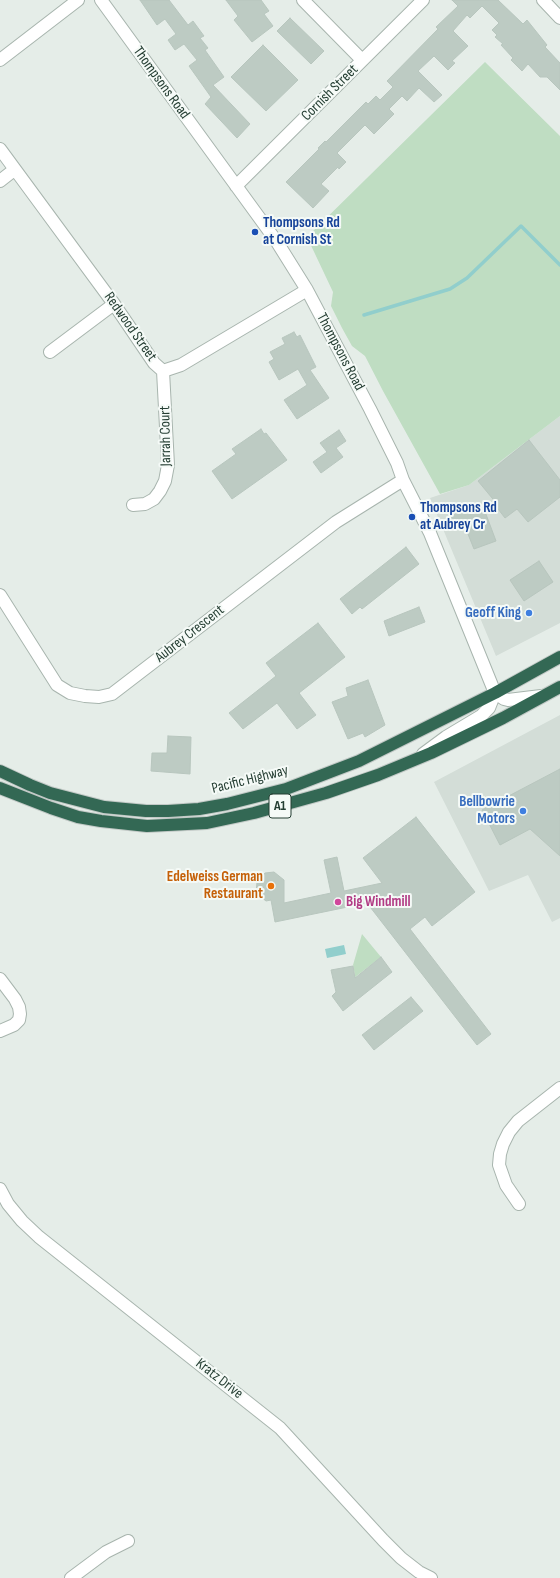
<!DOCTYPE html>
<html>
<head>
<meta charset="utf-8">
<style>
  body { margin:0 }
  canvas { display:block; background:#e5ede8 }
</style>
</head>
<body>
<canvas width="560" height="1578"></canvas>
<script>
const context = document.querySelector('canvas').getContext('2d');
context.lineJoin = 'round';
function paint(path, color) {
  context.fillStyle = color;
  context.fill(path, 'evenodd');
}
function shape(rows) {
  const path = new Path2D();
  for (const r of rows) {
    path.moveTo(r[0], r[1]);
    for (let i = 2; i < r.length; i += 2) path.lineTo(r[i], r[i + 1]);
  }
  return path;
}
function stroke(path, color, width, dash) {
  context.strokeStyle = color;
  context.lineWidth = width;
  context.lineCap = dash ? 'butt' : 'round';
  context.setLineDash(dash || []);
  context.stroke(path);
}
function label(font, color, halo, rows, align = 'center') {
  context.font = font + ' "Sofia Sans Condensed",sans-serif';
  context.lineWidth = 4;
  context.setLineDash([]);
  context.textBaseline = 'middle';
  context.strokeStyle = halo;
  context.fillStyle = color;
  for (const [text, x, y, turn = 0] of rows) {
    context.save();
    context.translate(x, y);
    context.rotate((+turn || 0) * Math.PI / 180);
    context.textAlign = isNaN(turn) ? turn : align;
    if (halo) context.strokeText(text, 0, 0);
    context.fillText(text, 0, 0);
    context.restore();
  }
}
paint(shape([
  [560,416,560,623,496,656,430,498,469,485],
  [560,715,560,918,552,922,528,875,489,891,434,782]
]), '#d3ddd7');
paint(shape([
  [485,62,560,136,560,416,469,485,440,494,383,391,365,356,352,346,342,328,331,306,333,292,307,237],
  [362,934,381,957,350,981,349,976,355,975,353,965]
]), '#bfddc2');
paint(shape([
  [344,945,346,954,327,958,325,949]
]), '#91cecc');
stroke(shape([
  [364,315,450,289,467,278,521,226,560,265]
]), '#91cecc', 3.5);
const building = shape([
  [140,0,169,0,188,25,193,21,204,36,200,38,208,48,205,50,224,77,213,85,250,124,237,138,205,104,211,97,189,66,197,60,184,44,175,50,168,40,176,34,165,19,157,25,140,0],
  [226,0,261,0,269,11,264,14,273,26,252,42,234,20,238,16,226,0],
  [452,0,498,0,523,24,527,20,547,45,545,47,560,63,560,90,547,77,540,77,528,64,522,71,511,60,513,58,501,45,503,44,495,37,497,35,492,30,499,23,482,6,470,18,467,15,453,31,468,46,452,61,455,63,448,70,434,56,418,71,442,95,434,102,419,88,407,101,402,96,389,109,394,114,374,134,365,125,337,153,346,162,339,169,338,167,321,184,329,191,313,208,286,182,319,149,318,148,325,141,326,142,366,102,368,104,376,96,380,100,393,87,387,81,438,29,436,27,458,6,452,0],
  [290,18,324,51,311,64,277,31,290,18],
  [263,45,298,80,266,111,231,77,263,45],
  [294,332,297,337,300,335,316,367,310,370,329,398,297,419,284,400,307,385,298,369,279,380,269,362,274,359,270,352,285,344,282,338,294,332],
  [261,429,264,434,266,433,287,460,232,499,212,471,236,454,232,449,261,429],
  [339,430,346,441,336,448,343,457,321,473,313,462,327,452,320,443,339,430],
  [529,440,560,480,560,497,528,522,517,509,505,518,495,505,497,504,478,481,529,440],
  [468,508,470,514,484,509,496,541,474,549,464,524,454,527,450,515,468,508],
  [406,547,419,564,362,609,360,607,352,614,340,599,406,547],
  [539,561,553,582,524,601,510,580,539,561],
  [419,607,425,622,389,636,384,621,419,607],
  [318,623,345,657,299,693,316,715,297,729,277,703,243,729,229,713,276,676,266,663,318,623],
  [368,680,385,725,365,737,363,733,348,739,332,702,348,696,346,688,368,680],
  [168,736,191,737,190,774,151,771,152,753,167,753,168,736],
  [560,769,560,856,530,829,500,845,482,810,560,769],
  [416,817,475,892,432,926,425,917,410,929,491,1034,477,1045,367,903,275,922,271,900,266,901,256,893,257,882,265,873,274,872,284,880,284,903,331,893,324,860,337,857,344,891,382,883,363,858,416,817],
  [381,957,392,972,343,1011,332,996,336,992,331,970,353,966,355,978,381,957],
  [411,997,423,1011,374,1050,362,1035,411,997]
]);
paint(building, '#bdcbc3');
stroke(building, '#b8c6be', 1);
const minor = shape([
  [101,0,277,242,307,290,370,409,397,463,403,480,430,533,495,693,504,699,508,700,541,696],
  [303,0,362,60],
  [543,0,560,18],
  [0,60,78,0],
  [0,149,114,304,154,363,163,371],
  [0,181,14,170],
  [236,186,423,0],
  [50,352,114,304],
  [163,371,181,365,307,290],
  [133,505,145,504,154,499,160,491,165,481,168,465,163,371],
  [0,595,57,685,70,693,85,696,99,697,112,694,336,522,403,480],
  [423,754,446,737,481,716,489,708,495,693],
  [0,979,15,999,19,1007,20,1014,19,1020,14,1025,0,1031],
  [0,1189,8,1204,22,1221,39,1237,280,1428,383,1540,401,1558,419,1572,431,1578],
  [519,1204,506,1185,499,1165,500,1154,503,1144,509,1132,518,1121,560,1088],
  [71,1578,106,1552,128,1541]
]);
const highway = shape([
  [0,771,30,785,50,793,104,807,146,811,168,811,199,809,227,804,286,789,359,761,495,693,560,657],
  [0,788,51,808,78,817,101,821,147,826,207,823,254,813,326,793,378,775,431,753,503,718,560,687]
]);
stroke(minor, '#a8b5ae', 14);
stroke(highway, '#c2c9c6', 14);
stroke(minor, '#fff', 12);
stroke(highway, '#336854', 12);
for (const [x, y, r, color] of [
  [255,232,4,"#1a4fb4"],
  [412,517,4,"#1a4fb4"],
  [529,613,4,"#3f7fe0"],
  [523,811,4,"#3f7fe0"],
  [271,886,4,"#e8710a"],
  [338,902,4,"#d1479c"]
]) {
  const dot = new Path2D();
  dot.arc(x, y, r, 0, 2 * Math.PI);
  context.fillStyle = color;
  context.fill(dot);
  stroke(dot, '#f5faf7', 1.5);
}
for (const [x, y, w] of [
  [280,806,22]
]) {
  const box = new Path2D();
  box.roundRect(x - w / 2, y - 12, w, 24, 3);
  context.fillStyle = '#f5faf7';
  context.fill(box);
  stroke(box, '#253e33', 1);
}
label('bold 14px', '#253e33', null, [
  ["A1",280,806]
]);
label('15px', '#253e33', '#f5faf7', [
  ["Thompsons Road",161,83,54],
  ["Cornish Street",330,93,-45],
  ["Redwood Street",130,327,55],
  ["Thompsons Road",340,352,62],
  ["Jarrah Court",166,436,-91],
  ["Aubrey Crescent",190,634,-38],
  ["Pacific Highway",250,780,-14],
  ["Kratz Drive",219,1379,38]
]);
label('bold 15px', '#164399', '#f5faf7', [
  ["Thompsons Rd",263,223],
  ["at Cornish St",263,240],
  ["Thompsons Rd",420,508],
  ["at Aubrey Cr",420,525]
], 'left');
label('bold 15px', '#366cbe', '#f5faf7', [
  ["Geoff King",521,613],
  ["Bellbowrie",515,802],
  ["Motors",515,819]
], 'right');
label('bold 15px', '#c56008', '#f5faf7', [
  ["Edelweiss German",263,877],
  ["Restaurant",263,894]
], 'right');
label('bold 15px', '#b23c85', '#f5faf7', [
  ["Big Windmill",346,902]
], 'left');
</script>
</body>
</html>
